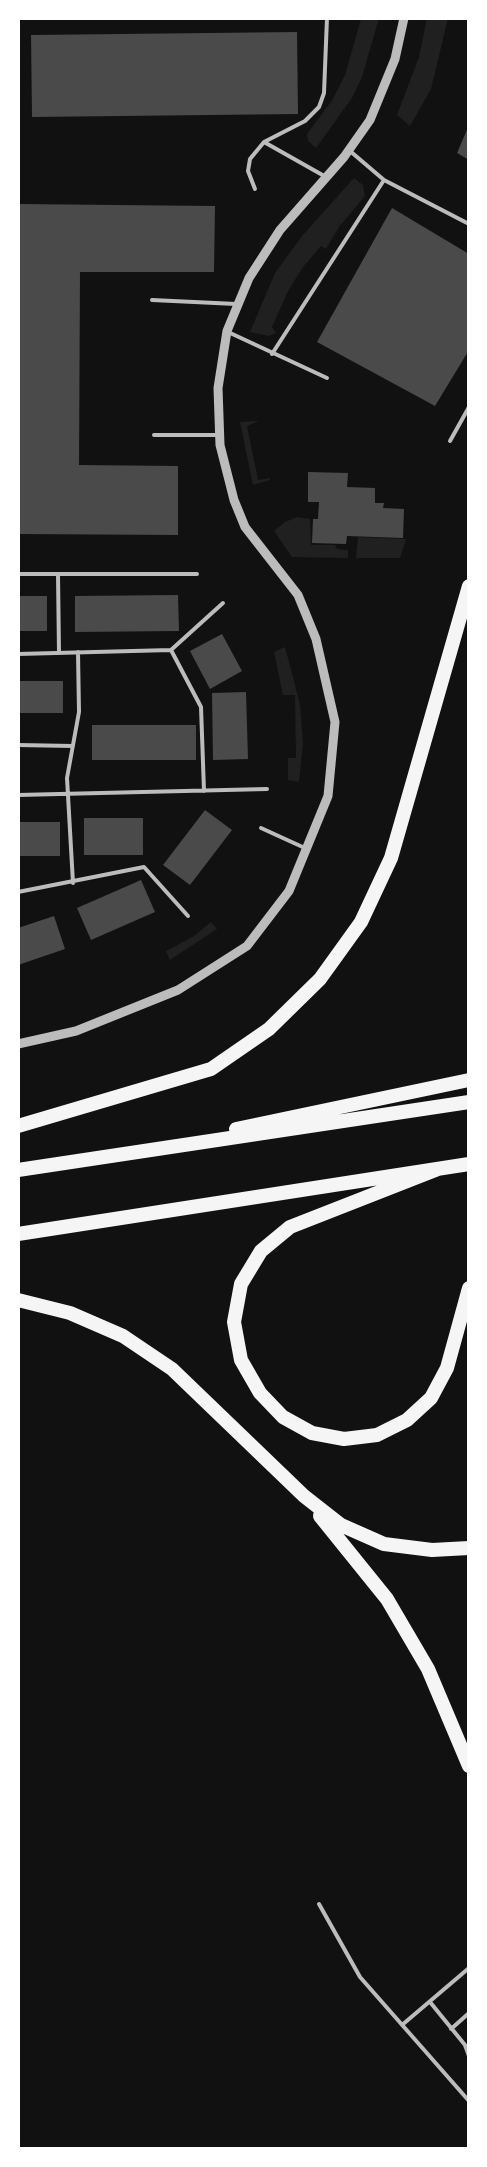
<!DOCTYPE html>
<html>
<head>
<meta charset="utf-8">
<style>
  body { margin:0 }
  #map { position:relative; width:487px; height:2167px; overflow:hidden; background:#111; font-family:Cabin,sans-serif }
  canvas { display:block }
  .frame { position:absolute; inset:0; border:20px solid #fff; pointer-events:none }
</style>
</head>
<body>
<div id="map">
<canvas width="487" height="2167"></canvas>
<div class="frame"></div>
</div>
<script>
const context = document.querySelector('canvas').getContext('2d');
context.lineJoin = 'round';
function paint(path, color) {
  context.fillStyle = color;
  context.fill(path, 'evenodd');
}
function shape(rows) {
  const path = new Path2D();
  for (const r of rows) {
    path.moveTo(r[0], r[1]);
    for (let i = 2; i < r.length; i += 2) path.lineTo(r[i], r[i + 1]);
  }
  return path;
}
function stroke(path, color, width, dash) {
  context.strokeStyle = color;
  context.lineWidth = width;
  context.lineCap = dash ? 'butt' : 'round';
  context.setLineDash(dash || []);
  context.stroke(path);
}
paint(shape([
  [379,18,362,77,352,98,316,148,308,141,307,134,333,99,345,75,361,19],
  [427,18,448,18,431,89,410,126,397,115,419,57],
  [354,178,363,185,365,196,339,227,326,249,321,246,303,267,288,291,272,327,276,333,269,336,250,332,275,273,302,236],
  [259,421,247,426,258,480,270,478,270,480,253,485,240,422],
  [297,517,310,519,311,545,335,545,337,549,348,550,348,558,292,557,274,531,285,522],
  [358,537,406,539,400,558,356,558],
  [285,647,300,704,303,743,299,782,288,780,288,758,296,758,295,695,283,695,274,652],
  [211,922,217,929,170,960,166,951,194,936]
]), '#202020');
paint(shape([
  [297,32,298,114,32,117,31,35],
  [469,125,469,160,457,153],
  [18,204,215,206,214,272,80,272,79,465,178,466,178,535,18,534],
  [392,208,469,254,469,350,435,406,317,342],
  [308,472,348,473,347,487,375,488,375,503,384,503,383,508,404,509,403,538,347,536,346,544,312,543,313,519,318,519,319,502,308,502],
  [178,595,179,631,75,632,75,596],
  [18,596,47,596,47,631,18,631],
  [222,634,242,671,210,689,190,651],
  [18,681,63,681,63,713,18,713],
  [246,692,248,759,213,760,212,693],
  [92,725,196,725,196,760,92,760],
  [205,810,232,830,190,885,163,865],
  [84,818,143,818,143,855,84,855],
  [18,822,60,822,60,856,18,856],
  [141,880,155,912,91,940,77,908],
  [54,916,65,949,18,965,18,928]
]), '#4a4a4a');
stroke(shape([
  [264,142,326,177],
  [384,180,469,224],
  [255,189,248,171,250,159,264,142,305,121,319,107,324,93,327,18],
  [152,300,236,304],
  [228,332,327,378],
  [272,354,384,180,350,151],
  [154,435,219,435],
  [450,441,469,407],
  [18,574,197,574],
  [58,574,59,653],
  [171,650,201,707,204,791],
  [18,654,171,650,223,603],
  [18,745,73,746],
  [18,795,267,789],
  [261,828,307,849],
  [73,883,67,778,79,712,78,652],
  [18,892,144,867,188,916],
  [319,1904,360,1977,469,2101],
  [430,2002,465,2045,469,2056],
  [402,2025,469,1968],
  [451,2029,469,2013]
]), '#bcbcbc', 4);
stroke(shape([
  [18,1044,76,1031,178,990,247,946,289,891,328,796,335,722,316,639,298,595,245,527,234,500,220,445,218,388,227,331,249,278,280,230,344,157,370,120,395,59,404,18]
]), '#bcbcbc', 9);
stroke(shape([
  [18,1126,211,1069,269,1029,320,979,361,922,391,858,469,586],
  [236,1129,469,1080],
  [438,1169,290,1227,261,1251,241,1284,234,1322,241,1360,260,1393,283,1417,312,1433,344,1439,377,1435,407,1420,431,1398,447,1368,469,1288],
  [18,1170,469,1102],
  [18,1234,469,1164],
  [18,1300,70,1313,123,1336,172,1369,304,1496,341,1525,384,1544,432,1550,469,1548],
  [320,1516,387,1599,428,1669,469,1766]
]), '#f5f5f5', 14);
</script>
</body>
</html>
